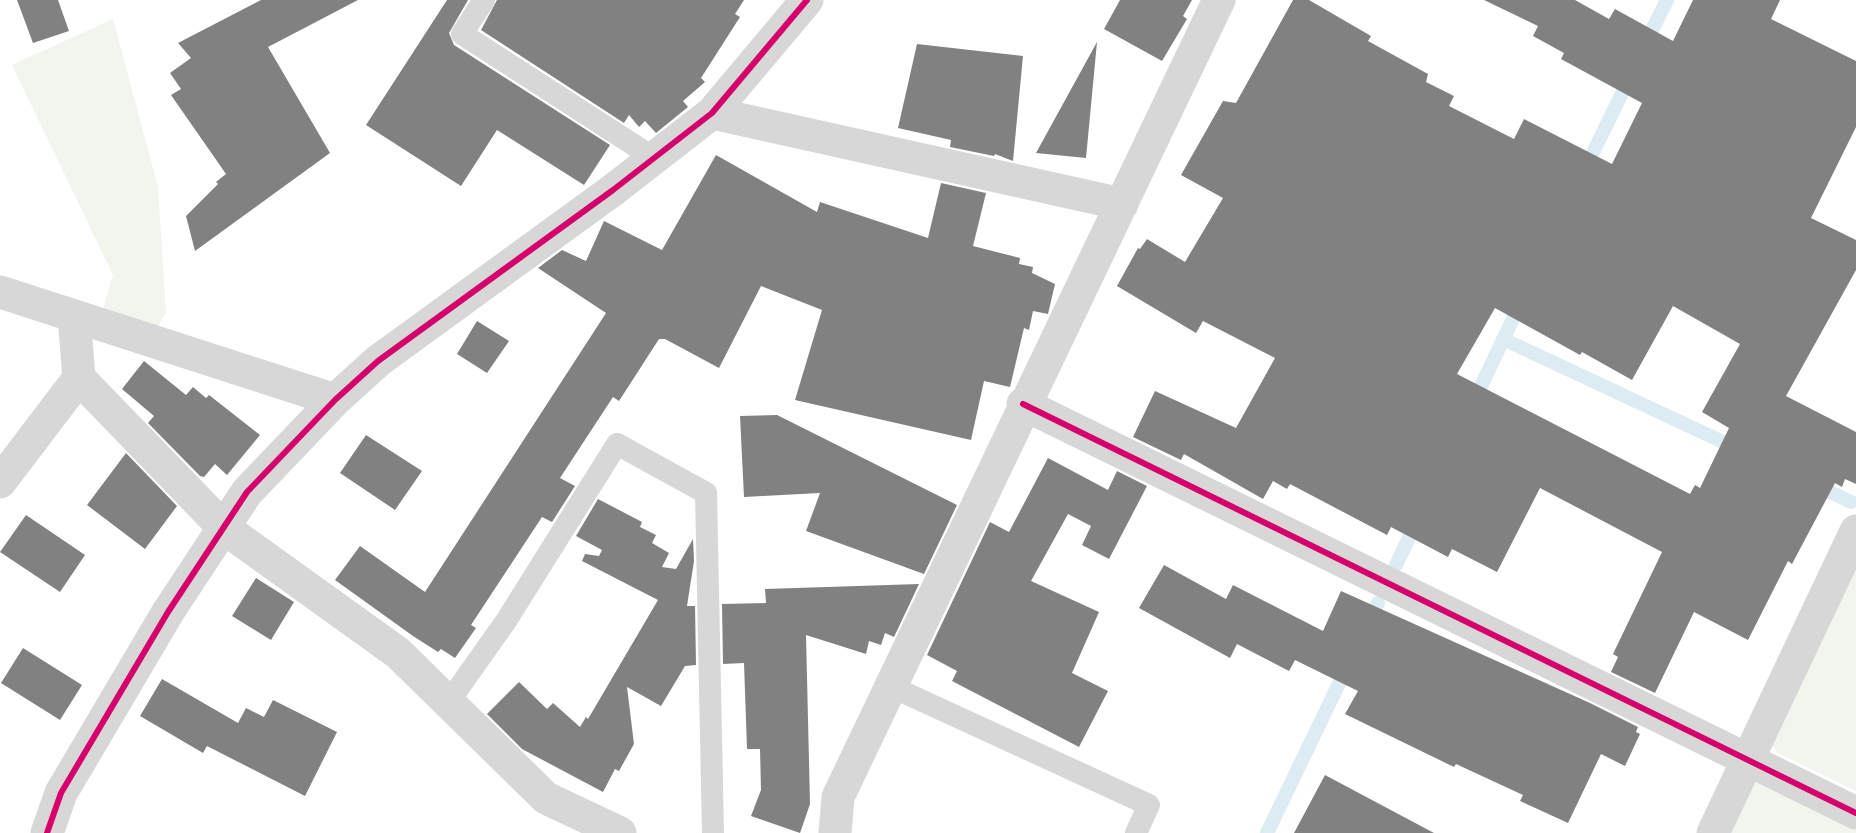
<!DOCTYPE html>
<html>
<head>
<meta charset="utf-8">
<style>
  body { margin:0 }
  canvas { display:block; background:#fff }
</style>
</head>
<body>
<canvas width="1856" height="833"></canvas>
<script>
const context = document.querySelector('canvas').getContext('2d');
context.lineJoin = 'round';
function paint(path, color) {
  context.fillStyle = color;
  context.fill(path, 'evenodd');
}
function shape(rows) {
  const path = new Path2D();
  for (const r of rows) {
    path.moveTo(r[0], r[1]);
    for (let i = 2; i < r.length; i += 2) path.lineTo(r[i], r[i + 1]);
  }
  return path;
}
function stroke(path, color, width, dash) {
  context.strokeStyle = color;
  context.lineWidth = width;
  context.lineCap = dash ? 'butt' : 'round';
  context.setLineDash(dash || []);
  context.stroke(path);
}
paint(shape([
  [113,19,158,187,166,313,158,326,102,312,113,275,12,65],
  [1856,558,1856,791,1778,753,1769,740],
  [1752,781,1856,829,1856,833,1728,833]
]), '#f1f5ed');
stroke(shape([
  [1644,46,1667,0],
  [1584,171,1630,77],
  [1503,339,1738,449],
  [1473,403,1521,302],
  [1815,485,1851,502],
  [1396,565,1417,521],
  [1368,623,1378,603],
  [1267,833,1347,667]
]), '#ddebf3', 14);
paint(shape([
  [17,0,58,0,69,31,33,43],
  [261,0,358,0,268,47,330,153,195,251,186,216,218,184,216,182,226,174,171,95,181,89,170,73,191,58,178,43],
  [447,0,468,0,449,33,454,45,610,145,584,185,497,130,461,186,366,125],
  [497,0,744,0,735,14,740,17,701,78,705,82,683,101,688,107,656,133,645,121,639,127,629,115,624,123,481,30],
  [1120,0,1192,0,1183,16,1187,19,1162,61,1104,29],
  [1293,0,1309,0,1371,36,1368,41,1428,74,1426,82,1454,96,1449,106,1514,139,1524,119,1612,164,1642,103,1561,59,1564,53,1533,36,1538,26,1484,0,1575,0,1609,19,1615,9,1673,41,1693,0,1780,0,1771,19,1856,61,1856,127,1811,218,1856,240,1856,270,1786,396,1856,432,1856,484,1845,479,1842,487,1835,483,1792,564,1788,561,1748,640,1694,612,1655,693,1611,672,1618,657,1613,654,1662,552,1540,488,1497,572,1452,549,1448,557,1391,527,1387,535,1290,484,1287,489,1273,481,1263,499,1184,454,1181,460,1133,437,1155,391,1236,428,1275,358,1203,321,1196,333,1117,286,1138,248,1140,249,1147,239,1185,262,1223,198,1181,175,1223,101,1236,103],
  [1673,306,1740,344,1702,412,1729,428,1700,488,1695,485,1690,494,1457,374,1495,308,1580,355,1582,352,1632,380],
  [1097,42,1086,158,1036,153],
  [917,44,1023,56,1013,161,995,154,994,156,950,147,951,140,898,128],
  [716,155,817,212,820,202,928,238,941,183,986,193,973,246,1020,258,1019,264,1033,267,1032,273,1055,284,1048,314,1033,311,1029,330,1024,328,1010,387,984,381,971,440,795,400,822,310,761,286,719,368,665,339,659,339,619,401,613,397,560,478,575,486,552,522,542,517,471,625,476,628,455,658,441,649,438,652,413,636,335,580,360,546,425,592,606,313,538,268,562,250,586,261,604,221,662,250],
  [477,321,509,341,487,373,457,354],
  [144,361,186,395,193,387,206,398,209,395,260,435,227,475,215,464,204,477,200,476,148,423,154,416,122,389],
  [777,415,957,505,924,574,806,531,820,493,744,497,740,416],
  [366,435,422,471,395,510,340,473],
  [126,453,177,506,145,549,87,505],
  [1048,458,1108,490,1117,471,1147,486,1109,559,1082,545,1091,526,1068,514,1031,581,1099,612,1072,673,1108,691,1079,747,952,681,957,671,927,655,990,522,1009,532],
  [598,499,642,522,640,527,656,535,652,543,669,553,662,567,676,569,693,539,694,561,687,606,695,606,696,665,685,666,661,706,627,687,634,744,619,771,615,769,603,792,522,749,487,714,519,682,547,709,553,703,580,727,586,717,588,719,658,600,582,561,585,554,599,556,602,550,576,536],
  [26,515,85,555,60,592,0,552],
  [1164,565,1226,599,1233,585,1323,631,1341,591,1590,703,1638,727,1636,732,1640,734,1625,766,1601,754,1568,823,1520,801,1523,795,1456,764,1454,767,1345,714,1358,691,1295,660,1289,671,1237,644,1230,658,1139,608],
  [256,578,294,602,271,640,232,616],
  [919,584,894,637,885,633,881,645,869,641,866,654,806,635,810,804,800,833,751,816,761,790,760,749,747,749,744,663,723,664,722,604,766,603,765,589],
  [23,648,82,685,60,720,1,683],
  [162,679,238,723,246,708,264,717,273,700,337,732,305,796,207,746,203,753,140,716],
  [1325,775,1434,833,1294,833]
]), '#818181');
stroke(shape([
  [484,0,462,34,654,158],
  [890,686,1149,805,1136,833],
  [448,703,506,621,617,444,706,493,713,833]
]), '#d7d7d7', 22);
stroke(shape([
  [712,113,1122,204],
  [0,292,335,400],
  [74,316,79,378,224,528,398,653,546,798,620,833],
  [1023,404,1856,813],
  [0,482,79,378],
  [47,833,61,793,168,612,247,492,335,400,378,361,613,190,712,113,807,0],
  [835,833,838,797,1219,0],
  [1713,833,1856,531]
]), '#d7d7d7', 33);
stroke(shape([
  [1023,404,1856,813],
  [47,833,61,793,168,612,247,492,335,400,378,361,613,190,712,113,807,0]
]), '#d6006c', 6);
</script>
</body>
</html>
